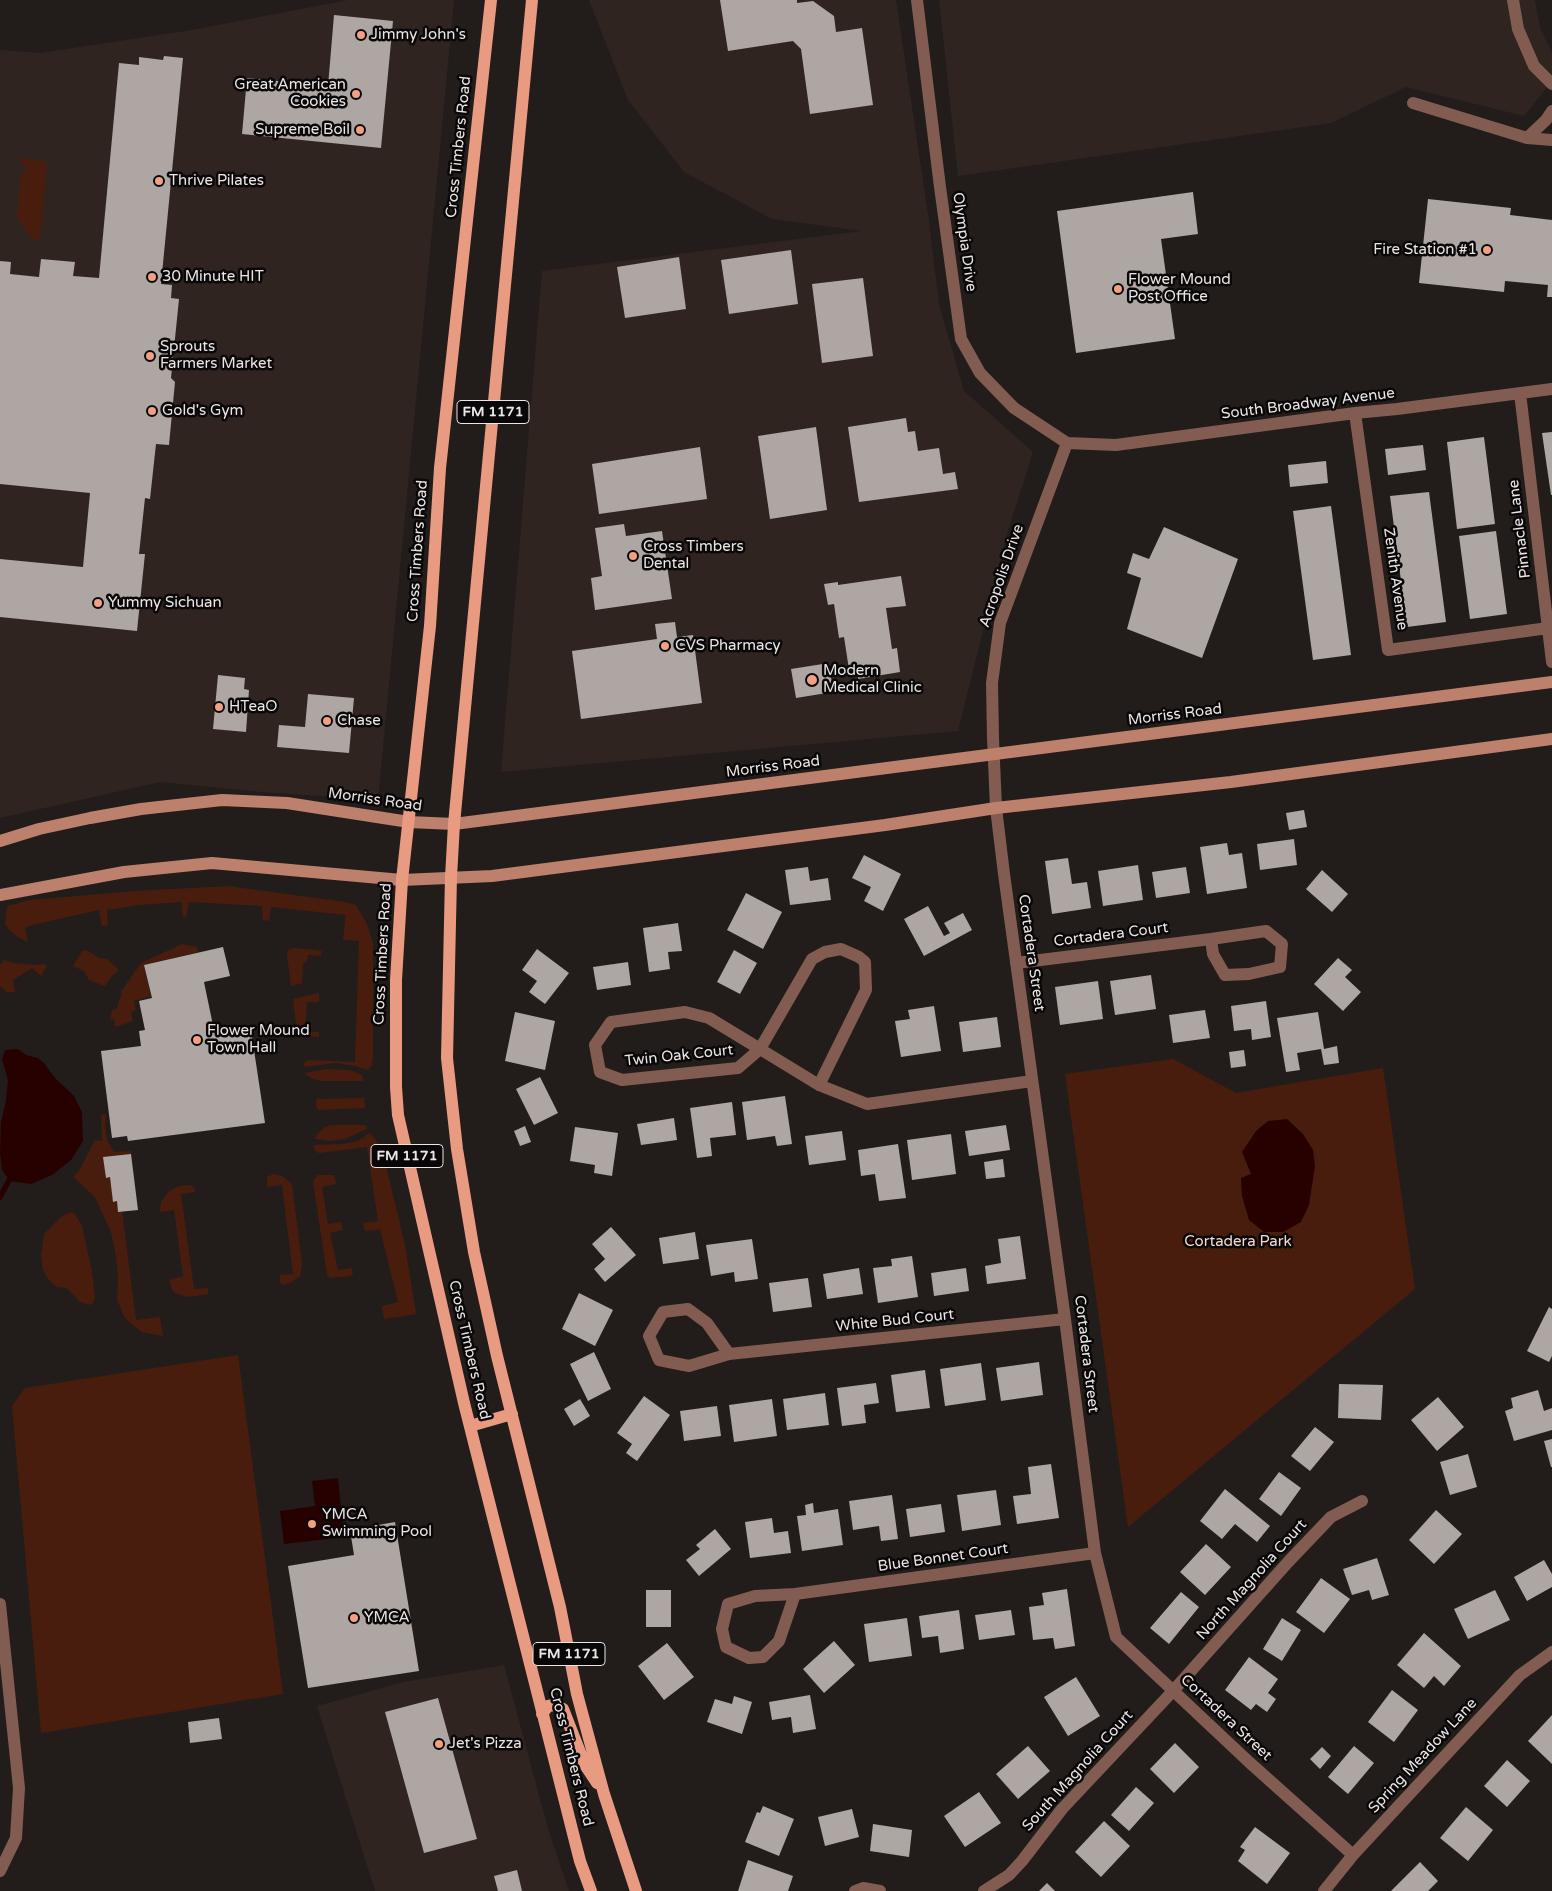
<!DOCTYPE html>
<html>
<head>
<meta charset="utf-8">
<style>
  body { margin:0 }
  canvas { display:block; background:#221c1a }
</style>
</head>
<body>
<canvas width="1552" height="1891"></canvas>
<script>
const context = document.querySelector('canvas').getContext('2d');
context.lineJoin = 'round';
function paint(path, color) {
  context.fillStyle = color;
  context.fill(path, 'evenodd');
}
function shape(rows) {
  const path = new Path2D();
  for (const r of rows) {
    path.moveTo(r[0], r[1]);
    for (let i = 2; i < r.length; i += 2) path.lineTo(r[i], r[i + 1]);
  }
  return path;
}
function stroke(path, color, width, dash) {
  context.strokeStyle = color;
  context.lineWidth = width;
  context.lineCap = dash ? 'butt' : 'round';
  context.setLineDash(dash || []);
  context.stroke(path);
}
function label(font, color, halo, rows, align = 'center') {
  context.font = font + ' "Varela Round",sans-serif';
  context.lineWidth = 5;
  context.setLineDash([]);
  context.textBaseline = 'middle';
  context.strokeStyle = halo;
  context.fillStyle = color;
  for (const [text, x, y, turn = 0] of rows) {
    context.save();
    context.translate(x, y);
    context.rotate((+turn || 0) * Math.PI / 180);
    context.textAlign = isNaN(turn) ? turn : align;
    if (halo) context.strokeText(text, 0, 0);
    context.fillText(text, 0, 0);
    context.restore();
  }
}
paint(shape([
  [348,0,454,0,378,800,262,792,160,782,0,818,0,50,40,53,192,30],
  [589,0,896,0,929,221,939,304,964,391,1033,452,1006,537,958,731,501,772,542,271,862,231,772,219,684,172,628,100],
  [939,0,1535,0,1540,27,1552,53,1552,81,1524,116,1406,87,1331,123,958,176],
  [504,1665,547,1825,569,1891,375,1891,317,1706,404,1682]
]), '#2f2420');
paint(shape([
  [21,158,45,161,47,166,40,239,32,239,17,218,20,174,26,172,27,168,21,165],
  [228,886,345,902,356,905,360,912,367,924,373,943,373,1057,372,1065,367,1070,356,1066,336,1063,303,1067,305,1062,308,1060,355,1062,359,941,343,940,346,915,271,907,269,921,263,920,262,906,189,902,186,917,183,917,181,902,139,905,107,910,108,925,102,926,99,910,32,925,25,928,28,942,18,937,9,930,5,923,7,906,30,900,136,891],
  [182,944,197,947,198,952,144,965,151,996,134,1001,136,1010,131,1012,133,1021,115,1027,114,1019,110,1020,112,1010,116,1010,122,993,120,993,141,963],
  [295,948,322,951,321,956,308,955,307,961,303,963,302,983,291,986,287,955,288,950],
  [86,950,99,958,107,959,119,970,112,976,105,986,89,980,84,971,73,966,82,951],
  [4,960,14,963,35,965,44,964,47,966,41,976,32,968,13,980,15,992,7,992,0,986,0,965],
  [319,993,319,1002,307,1002,305,1031,319,1032,319,1037,301,1036,297,1033,293,999],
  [1173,1059,1236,1093,1383,1068,1415,1289,1128,1527,1065,1074],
  [326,1069,350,1070,362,1075,363,1081,321,1081,311,1078,304,1073],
  [364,1098,365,1108,318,1110,316,1105,317,1099],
  [106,1114,105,1125,107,1140,114,1152,131,1151,131,1154,110,1177,113,1201,117,1201,118,1212,122,1212,136,1320,160,1317,163,1336,142,1332,125,1318,117,1300,118,1278,116,1257,111,1232,95,1197,73,1177,79,1171,95,1140,102,1141,101,1115],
  [331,1125,366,1125,367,1129,345,1139,329,1141,315,1139,317,1134,325,1127],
  [370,1133,381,1147,385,1162,405,1245,416,1314,384,1319,382,1306,398,1302,380,1229,365,1231,363,1223,378,1221,367,1147,319,1153,315,1151,313,1145,342,1144,358,1141],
  [273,1174,282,1176,292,1184,302,1264,300,1276,290,1283,283,1285,280,1283,280,1275,293,1274,282,1185,267,1187,267,1177],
  [318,1175,334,1175,336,1184,322,1187,328,1224,341,1222,343,1230,330,1233,338,1270,352,1268,353,1273,351,1276,330,1278,327,1275,313,1181],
  [191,1185,195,1189,195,1192,181,1194,194,1289,208,1288,208,1294,187,1297,173,1292,169,1280,183,1276,174,1210,160,1212,161,1202,168,1192,179,1186],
  [71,1212,75,1214,82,1226,92,1272,95,1298,93,1303,89,1305,79,1301,67,1288,57,1287,49,1280,43,1270,41,1256,44,1234,61,1217],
  [238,1355,283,1694,41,1733,12,1406,25,1388]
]), '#481d0e');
paint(shape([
  [18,1049,26,1055,38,1058,44,1063,55,1078,74,1096,82,1112,83,1141,71,1160,52,1175,31,1184,10,1181,2,1170,0,1153,1,1122,6,1101,8,1080,2,1059,5,1050],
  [1287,1119,1303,1134,1313,1150,1315,1166,1309,1205,1301,1222,1283,1232,1264,1232,1249,1220,1242,1196,1241,1178,1251,1174,1242,1152,1256,1131,1268,1121],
  [338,1478,344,1537,284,1544,280,1511,315,1506,312,1481]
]), '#270100');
stroke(shape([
  [0,1197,12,1175]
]), '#270100', 5.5);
paint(shape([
  [720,0,797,0,797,3,813,1,834,16,836,32,862,28,873,105,810,114,801,49,793,41,728,51],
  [334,15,393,21,381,148,242,134,247,78,328,86],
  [164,56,183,58,161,284,172,285,171,298,179,299,171,378,175,382,169,445,156,444,150,499,145,498,139,554,145,554,137,631,0,617,0,559,83,567,90,493,0,484,0,261,11,262,10,274,39,277,41,259,75,262,73,276,99,278,119,63,139,65,139,57,163,60],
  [1193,192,1198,234,1161,239,1175,339,1076,353,1057,211],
  [1428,199,1511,208,1510,215,1552,220,1552,297,1547,297,1548,285,1505,281,1504,292,1419,283],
  [791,250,798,304,729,314,721,260],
  [679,257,686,309,625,318,617,267],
  [863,278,873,356,822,363,812,284],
  [906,418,908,432,915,431,918,451,939,448,943,474,955,472,958,489,859,502,848,427],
  [816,427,827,510,770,519,758,436],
  [1552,432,1552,495,1551,495,1542,433],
  [1484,437,1495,524,1457,529,1447,442],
  [1423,445,1426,470,1388,475,1385,449],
  [700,447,707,499,599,514,592,464],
  [1326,461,1328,483,1290,487,1288,465],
  [1429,492,1446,622,1407,627,1390,496],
  [1331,506,1351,655,1313,660,1293,511],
  [624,524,626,536,662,531,672,599,595,610,591,578,602,576,595,528],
  [1164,527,1238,559,1202,658,1127,629,1141,578,1127,573,1133,553,1149,559],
  [1496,531,1507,614,1470,619,1459,536],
  [901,576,906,606,886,608,892,649,897,648,900,672,858,679,858,675,850,676,844,637,839,638,834,604,828,605,824,584,838,582,838,585],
  [675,622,677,637,693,635,702,703,581,719,572,651,657,639,655,624],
  [829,663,833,692,796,698,791,669],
  [218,675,245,678,244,689,249,690,246,732,213,729],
  [308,694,354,698,349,753,277,747,279,725,305,727],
  [1304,810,1307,827,1289,830,1286,813],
  [1294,839,1297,865,1260,870,1257,844],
  [1227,843,1229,855,1242,853,1247,888,1207,894,1200,847],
  [864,855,901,874,883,911,864,901,871,887,852,878],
  [1068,858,1072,884,1087,882,1091,908,1052,914,1045,861],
  [1138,865,1143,900,1103,906,1098,871],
  [808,867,810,881,828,878,831,900,790,905,785,870],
  [1186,867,1190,893,1156,898,1152,872],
  [1322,870,1348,894,1332,912,1306,889],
  [746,893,782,912,763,949,727,930],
  [928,906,944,936,950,933,944,923,963,913,972,930,924,956,904,919],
  [678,923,682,951,668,952,670,969,649,972,643,928],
  [223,947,230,976,204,982,215,1035,251,1030,265,1123,128,1141,127,1136,112,1138,101,1051,141,1046,139,1031,145,1030,139,1001,152,998,144,965],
  [537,949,569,973,545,1004,529,992,537,981,522,970],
  [734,950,757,963,740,994,717,982],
  [1338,958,1352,970,1345,977,1361,992,1343,1011,1314,984],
  [628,962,631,985,597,990,593,967],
  [1151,975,1156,1009,1115,1015,1110,981],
  [1098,981,1103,1019,1060,1025,1055,987],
  [1266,1001,1271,1037,1252,1040,1251,1029,1234,1031,1231,1006],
  [934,1006,941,1051,901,1057,895,1021,910,1019,908,1010],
  [1205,1010,1210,1038,1173,1043,1169,1015],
  [515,1012,555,1021,545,1070,505,1061],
  [1318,1012,1324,1049,1337,1046,1339,1063,1324,1065,1321,1049,1297,1053,1300,1070,1286,1072,1277,1018],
  [997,1017,1001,1047,963,1052,959,1022],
  [1244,1050,1246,1066,1231,1068,1229,1052],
  [540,1077,558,1113,534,1125,516,1089],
  [785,1096,792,1144,777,1146,775,1136,747,1140,742,1102],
  [732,1102,736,1135,710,1138,712,1156,697,1158,690,1108],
  [674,1118,677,1140,641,1145,637,1124],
  [1006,1125,1010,1150,969,1156,965,1131],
  [525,1126,531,1142,520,1146,514,1131],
  [575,1127,618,1133,612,1176,594,1173,595,1165,570,1161],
  [842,1131,846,1160,809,1165,805,1136],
  [951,1134,956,1174,912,1180,907,1140],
  [898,1144,906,1198,879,1201,875,1174,861,1176,858,1150],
  [131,1154,138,1210,118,1212,117,1201,113,1202,110,1177,106,1178,103,1157],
  [1003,1159,1005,1177,986,1179,984,1162],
  [611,1227,636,1255,605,1282,594,1269,605,1259,592,1244],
  [695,1232,699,1259,663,1264,659,1238],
  [1020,1236,1026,1279,987,1284,985,1266,1001,1263,998,1239],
  [752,1239,758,1279,735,1282,734,1272,711,1276,706,1245],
  [912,1256,918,1297,878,1303,873,1268,892,1266,891,1259],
  [859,1268,863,1294,827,1299,823,1274],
  [966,1268,969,1291,934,1296,931,1273],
  [808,1278,812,1307,773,1312,769,1283],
  [579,1293,613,1310,595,1346,562,1329],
  [1549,1307,1552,1309,1552,1356,1549,1362,1527,1351],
  [594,1352,611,1389,588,1401,570,1364],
  [1039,1362,1043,1395,1001,1401,996,1368],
  [981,1363,986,1400,945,1406,940,1369],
  [925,1370,930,1408,896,1412,891,1375],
  [876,1383,879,1403,864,1405,866,1423,842,1426,837,1388],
  [1339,1384,1383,1385,1381,1420,1338,1418],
  [1538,1390,1544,1411,1552,1408,1552,1430,1514,1441,1505,1411,1513,1408,1511,1398],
  [825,1393,829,1425,787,1430,783,1399],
  [644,1396,670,1415,637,1461,626,1453,632,1444,617,1433],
  [1438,1397,1464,1427,1437,1451,1411,1420],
  [580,1399,590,1416,574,1426,564,1409],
  [772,1399,777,1436,734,1442,729,1405],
  [717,1406,721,1436,684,1441,680,1411],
  [1315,1427,1334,1442,1310,1471,1291,1456],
  [1552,1439,1552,1467,1551,1467,1544,1441],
  [1468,1454,1477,1487,1450,1495,1440,1462],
  [1051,1464,1059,1518,1017,1524,1013,1496,1031,1494,1028,1467],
  [1279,1472,1301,1488,1281,1516,1259,1499],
  [1225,1489,1270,1526,1257,1542,1235,1524,1222,1539,1200,1521],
  [996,1490,1001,1525,962,1531,957,1495],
  [892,1495,898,1539,881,1541,879,1526,853,1530,849,1501],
  [813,1503,814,1513,838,1509,843,1545,802,1551,797,1516,806,1515,805,1505],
  [941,1504,945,1532,910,1537,906,1509],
  [1436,1510,1462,1534,1434,1564,1409,1540],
  [772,1518,774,1533,788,1531,791,1553,750,1558,745,1522],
  [395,1522,419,1671,308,1688,288,1566,354,1555,350,1530],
  [715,1529,731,1549,699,1576,686,1560,700,1549,696,1545],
  [1206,1544,1231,1567,1205,1595,1180,1572],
  [1377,1558,1389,1595,1372,1600,1369,1590,1352,1595,1343,1569],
  [1544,1560,1552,1574,1552,1587,1527,1601,1514,1577],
  [1321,1578,1350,1599,1324,1633,1296,1612],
  [1067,1589,1075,1646,1055,1649,1053,1638,1033,1640,1029,1607,1044,1605,1042,1593],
  [646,1590,671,1590,671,1627,646,1627],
  [1495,1590,1510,1620,1468,1639,1454,1609],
  [1181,1592,1199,1607,1169,1644,1150,1628],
  [959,1610,964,1649,940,1653,938,1636,922,1638,919,1616],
  [1011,1610,1015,1635,979,1640,975,1615],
  [907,1618,912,1656,869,1662,864,1624],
  [1282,1618,1301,1630,1282,1661,1263,1649],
  [1424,1633,1461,1666,1444,1686,1434,1676,1424,1688,1397,1665],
  [834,1641,855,1665,824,1693,803,1669],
  [667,1643,694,1677,664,1700,638,1666],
  [1249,1657,1278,1679,1268,1693,1276,1699,1267,1712,1256,1704,1251,1710,1225,1690],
  [1076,1677,1100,1716,1068,1736,1044,1697],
  [1392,1690,1418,1710,1394,1742,1368,1722],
  [810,1695,816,1729,793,1733,791,1717,772,1720,769,1702],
  [734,1696,752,1702,742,1734,707,1722,715,1699,732,1704],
  [438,1698,477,1839,424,1853,385,1712],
  [1552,1715,1552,1764,1528,1741],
  [219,1718,222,1739,190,1743,188,1722],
  [1175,1743,1199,1767,1174,1793,1150,1769],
  [1028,1746,1050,1771,1018,1799,996,1774],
  [1354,1746,1374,1763,1348,1794,1328,1777],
  [1322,1747,1331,1756,1320,1769,1310,1759],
  [1507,1760,1530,1781,1507,1807,1484,1786],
  [1136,1787,1154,1803,1129,1831,1111,1815],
  [979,1792,1001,1823,965,1847,944,1816],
  [763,1806,794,1819,779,1856,745,1842,757,1812,760,1813],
  [1466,1807,1493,1830,1468,1861,1440,1838],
  [852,1809,859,1837,825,1846,818,1817],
  [1104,1821,1130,1846,1101,1877,1075,1852],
  [873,1824,912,1830,909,1857,870,1851],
  [1255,1827,1290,1853,1267,1884,1238,1861,1245,1850,1240,1847],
  [748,1860,793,1876,788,1891,738,1891],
  [1420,1862,1438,1881,1428,1891,1391,1891],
  [517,1870,522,1891,498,1891,494,1876],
  [1047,1883,1055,1891,1039,1891]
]), '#ada6a3');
stroke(shape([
  [917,0,940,187,961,339,980,373,1014,408,1067,443],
  [1513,0,1518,29,1534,66,1552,84],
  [1413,103,1527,138,1552,140],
  [1527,138,1546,120,1552,111],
  [1520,393,1552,662],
  [1355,413,1388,650,1548,628],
  [1067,443,1000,623,992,683,993,738,996,808,1004,874,1065,1319,1095,1553,1116,1637,1249,1762,1353,1855],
  [1067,443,1116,445,1355,413,1397,409,1552,389],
  [1266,931,1282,944,1280,967,1249,974,1225,975,1213,954,1211,939,1266,931],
  [1016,963,1211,939],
  [685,1012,709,1018,760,1049,738,1068,622,1080,600,1072,595,1045,611,1022,685,1012],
  [819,1085,866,990,865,962,859,957,841,949,825,952,812,959,760,1049,819,1085,867,1104,1032,1081],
  [729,1354,689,1366,659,1360,649,1336,663,1312,688,1309,707,1323,729,1354,1065,1319],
  [795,1594,1095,1553],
  [795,1594,779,1641,763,1657,749,1658,726,1647,722,1629,728,1604,755,1596,795,1594],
  [0,1604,19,1788,16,1838,0,1871],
  [855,1891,863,1888,880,1891],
  [984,1891,1009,1875,1022,1861,1062,1809,1173,1691,1289,1561,1331,1517,1362,1501],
  [1324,1891,1353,1855,1520,1675,1552,1652]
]), '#825c50', 12);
stroke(shape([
  [0,841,39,829,90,818,141,809,222,800,287,803,409,822,454,824,1552,682],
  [0,895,124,872,212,863,402,880,492,876,885,825,996,808,1231,782,1552,739]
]), '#bc806c', 12);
stroke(shape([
  [491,0,440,468,430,626,402,880,396,980,396,1087,398,1115,464,1403,580,1861,591,1891],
  [532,0,454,824,451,877,447,1058,457,1149,474,1252,497,1356,560,1607,577,1694,604,1794,636,1891],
  [470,1426,512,1414],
  [542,1714,548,1706,554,1705,563,1709,585,1765,597,1783]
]), '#e99b82', 12);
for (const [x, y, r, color] of [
  [361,35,5,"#f39f84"],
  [356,94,5,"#f39f84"],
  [360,130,5,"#f39f84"],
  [159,181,5,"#f39f84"],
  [1487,250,5,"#f39f84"],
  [152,277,5,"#f39f84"],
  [1118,289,5,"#f39f84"],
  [150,356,5,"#f39f84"],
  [152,411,5,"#f39f84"],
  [633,556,5,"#f39f84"],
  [98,603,5,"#f39f84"],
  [665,646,5,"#f39f84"],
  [812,680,6,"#f39f84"],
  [219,707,5,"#f39f84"],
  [327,721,5,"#f39f84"],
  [197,1040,5,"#f39f84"],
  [312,1524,5,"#f39f84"],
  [354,1618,5,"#f39f84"],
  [439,1744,5,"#f39f84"]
]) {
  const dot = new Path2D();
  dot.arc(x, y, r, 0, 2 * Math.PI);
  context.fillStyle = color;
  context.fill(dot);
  stroke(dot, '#090707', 2);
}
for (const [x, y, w] of [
  [493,412,72],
  [407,1156,72],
  [569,1654,72]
]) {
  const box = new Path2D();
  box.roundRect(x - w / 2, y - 11.5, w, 23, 4);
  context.fillStyle = '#090707';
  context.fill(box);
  stroke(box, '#ebe6e5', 1);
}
label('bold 14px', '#ebe6e5', null, [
  ["FM 1171",493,412],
  ["FM 1171",407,1156],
  ["FM 1171",569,1654]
]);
label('15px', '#ebe6e5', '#090707', [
  ["Jimmy John's",371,35],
  ["Great American",346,85,"right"],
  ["Cookies",346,102,"right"],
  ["Supreme Boil",350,130,"right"],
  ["Thrive Pilates",169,181],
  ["Fire Station #1",1477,250,"right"],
  ["30 Minute HIT",162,277],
  ["Flower Mound",1128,280],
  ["Post Office",1128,297],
  ["Sprouts",160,347],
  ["Farmers Market",160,364],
  ["Gold's Gym",162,411],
  ["Cross Timbers",643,547],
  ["Dental",643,564],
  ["Yummy Sichuan",108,603],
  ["CVS Pharmacy",675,646],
  ["Modern",823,671],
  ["Medical Clinic",823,688],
  ["HTeaO",229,707],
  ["Chase",337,721],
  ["Flower Mound",207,1031],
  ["Town Hall",207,1048],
  ["YMCA",322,1515],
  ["Swimming Pool",322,1532],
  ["YMCA",364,1618],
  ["Jet's Pizza",449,1744]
], 'left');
label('15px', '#ebe6e5', '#090707', [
  ["Cross Timbers Road",459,147,-84],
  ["Olympia Drive",964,242,82],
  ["South Broadway Avenue",1308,404,-7],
  ["Pinnacle Lane",1520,529,-97],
  ["Cross Timbers Road",418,551,-86],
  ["Acropolis Drive",1002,576,-71],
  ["Zenith Avenue",1395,579,82],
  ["Morriss Road",1175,715,-7],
  ["Morriss Road",773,767,-7],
  ["Morriss Road",375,800,8],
  ["Cortadera Court",1111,935,-7],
  ["Cortadera Street",1031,953,82],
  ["Cross Timbers Road",383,954,-87],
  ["Twin Oak Court",679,1056,-6],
  ["White Bud Court",895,1321,-6],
  ["Cross Timbers Road",469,1350,77],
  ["Cortadera Street",1086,1354,83],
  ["Blue Bonnet Court",943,1558,-8],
  ["North Magnolia Court",1252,1580,-48],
  ["Cortadera Street",1226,1718,43],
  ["Spring Meadow Lane",1423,1756,-47],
  ["Cross Timbers Road",571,1757,76],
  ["South Magnolia Court",1078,1771,-48]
]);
label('15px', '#f1d8d0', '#090707', [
  ["Cortadera Park",1238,1242]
]);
</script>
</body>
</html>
